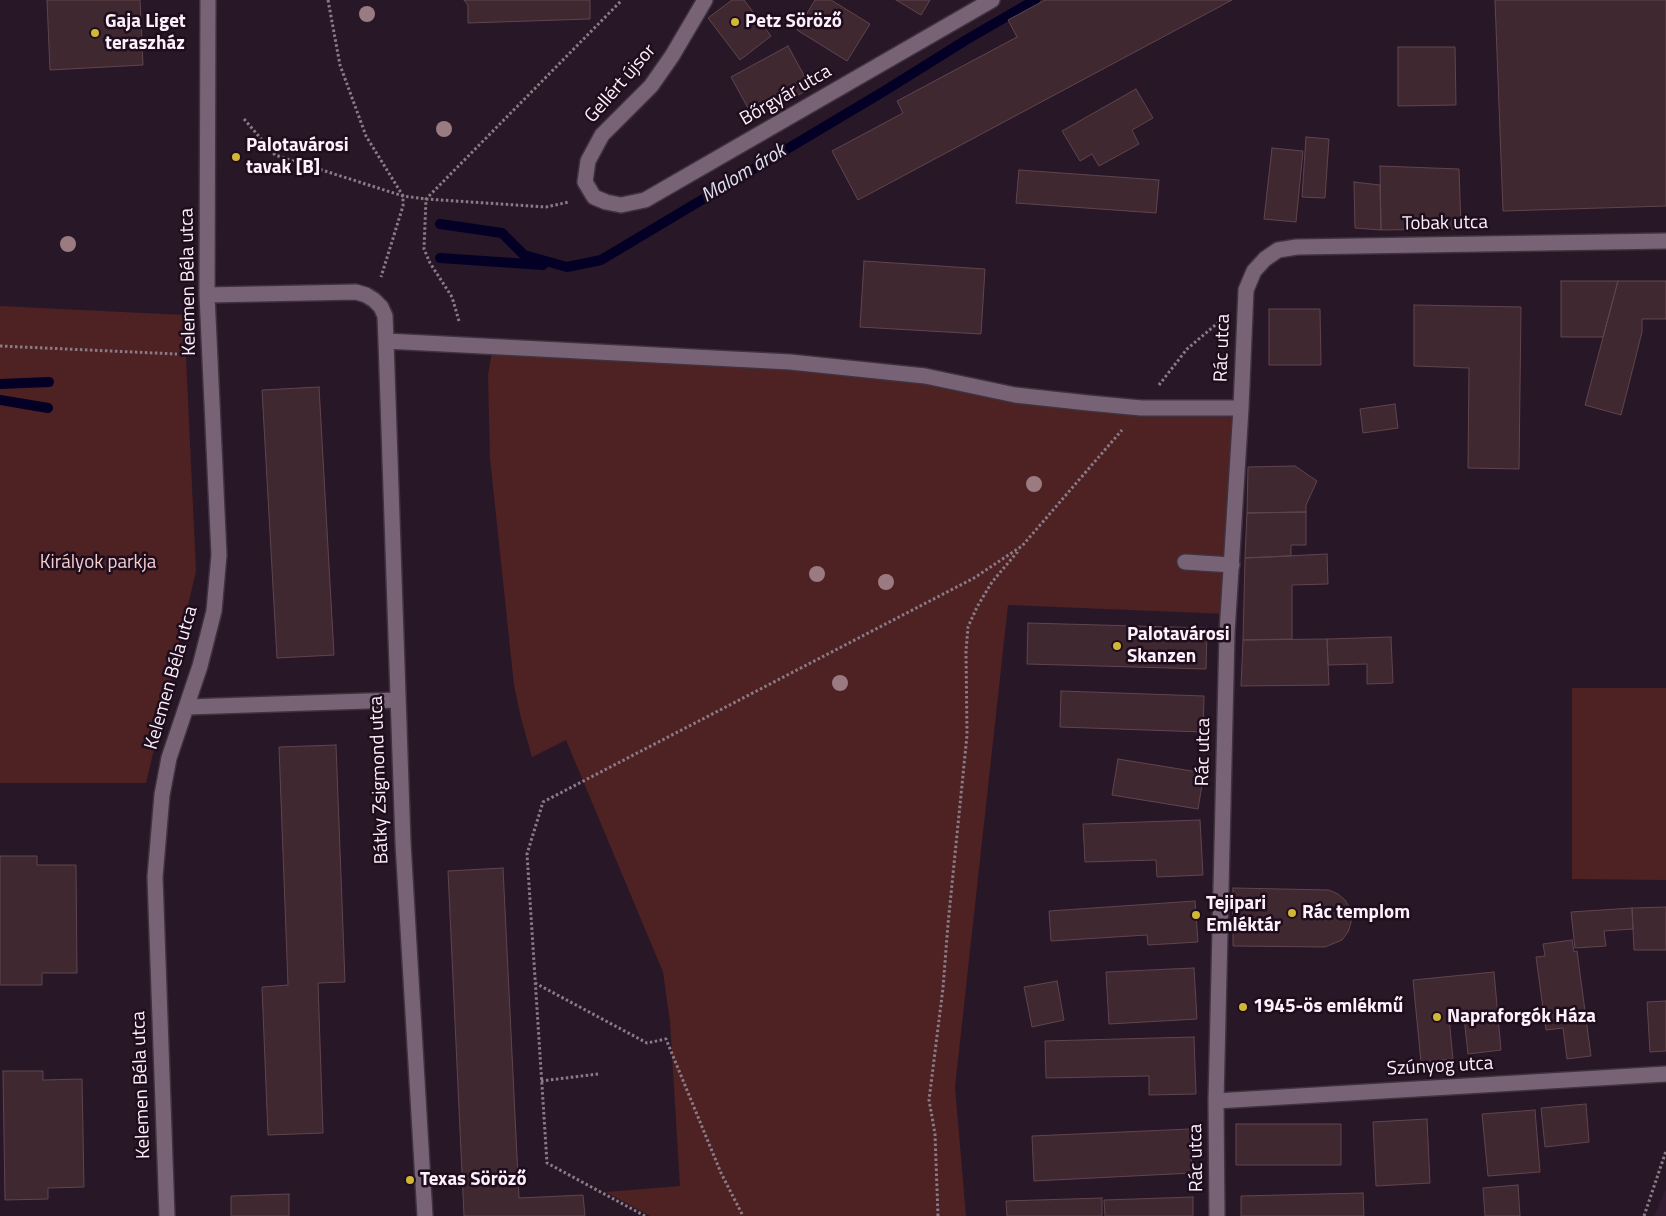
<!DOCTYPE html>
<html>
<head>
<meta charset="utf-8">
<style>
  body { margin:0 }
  canvas { display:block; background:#281726 }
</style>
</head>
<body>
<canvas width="1666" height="1216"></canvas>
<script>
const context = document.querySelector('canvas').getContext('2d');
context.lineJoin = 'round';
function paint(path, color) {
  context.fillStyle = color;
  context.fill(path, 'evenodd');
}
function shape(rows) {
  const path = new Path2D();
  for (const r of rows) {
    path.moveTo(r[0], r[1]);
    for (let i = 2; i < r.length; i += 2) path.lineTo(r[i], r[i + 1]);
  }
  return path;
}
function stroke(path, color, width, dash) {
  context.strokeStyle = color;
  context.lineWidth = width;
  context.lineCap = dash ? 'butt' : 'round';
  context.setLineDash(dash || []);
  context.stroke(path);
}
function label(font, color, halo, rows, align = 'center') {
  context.font = font + ' "Titillium Web",sans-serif';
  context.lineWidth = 5;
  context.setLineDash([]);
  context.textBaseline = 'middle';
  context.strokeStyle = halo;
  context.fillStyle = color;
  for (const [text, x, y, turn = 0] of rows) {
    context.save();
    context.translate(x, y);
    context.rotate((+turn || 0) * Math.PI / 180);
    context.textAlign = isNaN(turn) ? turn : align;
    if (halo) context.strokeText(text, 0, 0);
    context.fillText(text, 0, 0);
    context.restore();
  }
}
paint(shape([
  [1666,1190,1666,1216,1654,1216]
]), '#331c31');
paint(shape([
  [0,306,184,315,196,571,146,783,0,783],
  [493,346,790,362,1015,395,1241,408,1228,614,1008,605,955,1087,966,1216,650,1216,606,1192,680,1186,670,1022,663,972,566,740,532,757,521,718,514,685,490,458,488,375],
  [1572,688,1666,688,1666,880,1572,879]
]), '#4e2122');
stroke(shape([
  [440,224,502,233,524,255,567,267,601,260,886,90,966,40,1035,0],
  [440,258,543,265],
  [0,384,49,382],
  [0,400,48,408]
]), '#040025', 10);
const building = shape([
  [47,0,140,0,143,65,50,70,47,0],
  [464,0,590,0,590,19,468,23,468,5,464,0],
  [732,0,744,0,771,36,740,60,708,18,732,0],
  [815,0,831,0,870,24,847,61,797,30,815,0],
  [896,0,930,0,921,15,896,0],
  [1045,0,1232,0,858,200,832,151,903,113,897,101,1017,37,1008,20,1045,0],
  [1495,0,1666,0,1666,206,1503,211,1495,0],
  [788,46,811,88,754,119,731,77,788,46],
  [1398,47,1455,47,1456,105,1398,106,1398,47],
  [1136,89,1153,118,1132,130,1139,144,1099,166,1092,154,1080,161,1062,131,1136,89],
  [1306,137,1329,139,1325,198,1302,197,1306,137],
  [1272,148,1303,151,1296,222,1264,219,1272,148],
  [1380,166,1459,169,1461,229,1381,230,1380,166],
  [1019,170,1159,180,1156,213,1016,203,1019,170],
  [1354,182,1380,185,1381,230,1355,228,1354,182],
  [864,261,985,269,981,334,860,327,864,261],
  [1561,281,1618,281,1603,337,1561,337,1561,281],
  [1618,281,1666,281,1666,319,1642,319,1642,332,1621,415,1585,405,1618,281],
  [1414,305,1521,307,1519,469,1468,468,1469,368,1414,366,1414,305],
  [1269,309,1320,309,1321,365,1269,365,1269,309],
  [319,387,334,655,277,658,262,390,319,387],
  [1395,404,1398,428,1363,433,1360,409,1395,404],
  [1295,466,1317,481,1306,505,1306,512,1247,513,1248,467,1295,466],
  [1306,512,1306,545,1291,545,1291,556,1245,558,1247,513,1306,512],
  [1327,554,1328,584,1292,585,1292,639,1243,640,1245,558,1327,554],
  [1028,623,1207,628,1206,669,1027,664,1028,623],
  [1391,637,1393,683,1367,684,1367,664,1328,665,1327,639,1391,637],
  [1327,639,1329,685,1241,686,1243,640,1327,639],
  [1061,691,1204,696,1203,732,1060,727,1061,691],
  [336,745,345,982,318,983,323,1133,268,1135,262,987,288,985,279,747,336,745],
  [1118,759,1204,773,1198,809,1112,795,1118,759],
  [1200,820,1203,875,1157,877,1156,860,1085,862,1083,824,1200,820],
  [0,856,37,856,37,865,76,865,77,973,42,973,42,985,0,985,0,856],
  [503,868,519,1198,583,1195,585,1216,464,1216,448,871,503,868],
  [1233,888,1329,890,1338,894,1345,900,1350,908,1351,923,1348,932,1342,940,1325,947,1233,946,1233,888],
  [1195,901,1198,942,1148,945,1147,935,1051,941,1049,911,1195,901],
  [1666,907,1666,950,1634,950,1632,908,1666,907],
  [1632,908,1633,929,1604,931,1606,946,1575,948,1571,912,1632,908],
  [1572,940,1574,952,1577,951,1591,1056,1567,1059,1563,1028,1546,1030,1536,957,1545,956,1543,944,1572,940],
  [1194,968,1197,1019,1109,1024,1106,972,1194,968],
  [1494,972,1501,1050,1468,1054,1464,1017,1449,1018,1453,1059,1421,1062,1413,980,1494,972],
  [1057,981,1064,1020,1032,1027,1024,987,1057,981],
  [1666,1001,1666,1051,1650,1052,1647,1002,1666,1001],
  [1194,1037,1196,1094,1149,1095,1149,1076,1046,1078,1045,1041,1194,1037],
  [3,1071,43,1071,43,1080,82,1079,84,1187,48,1188,48,1199,5,1200,3,1071],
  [1586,1104,1589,1142,1545,1147,1541,1108,1586,1104],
  [1535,1110,1540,1172,1488,1176,1482,1114,1535,1110],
  [1427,1119,1430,1183,1376,1186,1373,1122,1427,1119],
  [1236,1124,1341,1124,1341,1165,1236,1165,1236,1124],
  [1190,1129,1192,1173,1034,1181,1032,1136,1190,1129],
  [1518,1185,1520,1216,1485,1216,1483,1188,1518,1185],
  [1363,1193,1364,1216,1241,1216,1241,1196,1363,1193],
  [289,1194,289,1216,231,1216,231,1196,289,1194],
  [1193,1197,1193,1216,1105,1216,1104,1200,1193,1197],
  [1102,1198,1102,1216,1007,1216,1006,1201,1102,1198]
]);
paint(building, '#402831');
stroke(building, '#5f444e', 1);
const lane = shape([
  [1185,562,1232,565]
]);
const street = shape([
  [705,0,672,56,651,86,602,135,588,161,585,182,594,197,606,202,621,205,645,200,992,0],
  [207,295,356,292,366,295,374,300,381,307,385,316,386,341,790,362,925,376,1015,395,1088,403,1141,408,1241,408],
  [386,341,403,843,425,1216],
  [187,707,397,700],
  [1216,1101,1666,1074],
  [167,1216,155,877,162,795,169,758,200,666,214,611,219,555,207,295,208,0],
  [1217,1216,1216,1101,1227,633,1241,408,1246,290,1254,271,1265,259,1278,250,1297,247,1666,241]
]);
stroke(lane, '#3f323e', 18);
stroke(street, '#3f323e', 18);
stroke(shape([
  [328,0,340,65,366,136,403,196,403,206,381,277],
  [244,119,275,155,403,196,426,199,546,207,569,202],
  [459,321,452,297,430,263,424,249,426,199,622,0],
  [0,346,177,354],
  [1159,385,1187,349,1220,321],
  [535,983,647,1043,666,1039,721,1173,743,1216],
  [541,1081,598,1074],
  [645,1216,547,1163,527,854,543,802,974,578,1022,546,1122,430],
  [938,1216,935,1134,929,1100,943,988,948,924,967,735,966,651,968,627,977,607,992,582,1019,550],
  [1644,1216,1666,1151]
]), '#8a7b88', 3, [2.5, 2.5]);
stroke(lane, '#786376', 15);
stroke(street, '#786376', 15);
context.fillStyle = '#9a7b81';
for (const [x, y] of [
  [367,14],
  [444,129],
  [68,244],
  [1034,484],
  [817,574],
  [886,582],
  [840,683]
]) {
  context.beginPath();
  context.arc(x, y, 8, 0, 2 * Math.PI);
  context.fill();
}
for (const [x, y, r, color] of [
  [735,22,5,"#d2b735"],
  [95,33,5,"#d2b735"],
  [236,157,5,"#d2b735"],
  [1117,646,5,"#d2b735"],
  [1292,913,5,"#d2b735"],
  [1196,915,5,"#d2b735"],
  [1243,1007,5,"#d2b735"],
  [1437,1017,5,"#d2b735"],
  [410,1180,5,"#d2b735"]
]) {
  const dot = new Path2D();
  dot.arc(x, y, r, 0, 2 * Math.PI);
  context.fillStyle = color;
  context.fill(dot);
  stroke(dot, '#1e0d1d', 2);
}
label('bold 19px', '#fdf0fb', '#1e0d1d', [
  ["Gaja Liget",105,22],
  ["teraszház",105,44],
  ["Petz Söröző",745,22],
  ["Palotavárosi",246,146],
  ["tavak [B]",246,168],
  ["Palotavárosi",1127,635],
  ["Skanzen",1127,657],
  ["Tejipari",1206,904],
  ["Emléktár",1206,926],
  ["Rác templom",1302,913],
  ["1945-ös emlékmű",1253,1007],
  ["Napraforgók Háza",1447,1017],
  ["Texas Söröző",420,1180]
], 'left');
label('19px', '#fdf0fb', '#1e0d1d', [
  ["Gellért újsor",621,84,-49],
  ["Bőrgyár utca",786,96,-30],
  ["Tobak utca",1445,224,-1],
  ["Kelemen Béla utca",189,282,-91],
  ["Rác utca",1223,348,-88],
  ["Kelemen Béla utca",172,678,-74],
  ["Rác utca",1204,752,-89],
  ["Bátky Zsigmond utca",380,780,-92],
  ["Szúnyog utca",1440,1067,-3],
  ["Kelemen Béla utca",142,1085,-92],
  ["Rác utca",1197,1158,-91]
]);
label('19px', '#f7cdcc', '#1e0d1d', [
  ["Királyok parkja",98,563]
]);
label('italic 20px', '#dee0f1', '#1e0d1d', [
  ["Malom árok",744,174,-31]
]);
</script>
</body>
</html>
